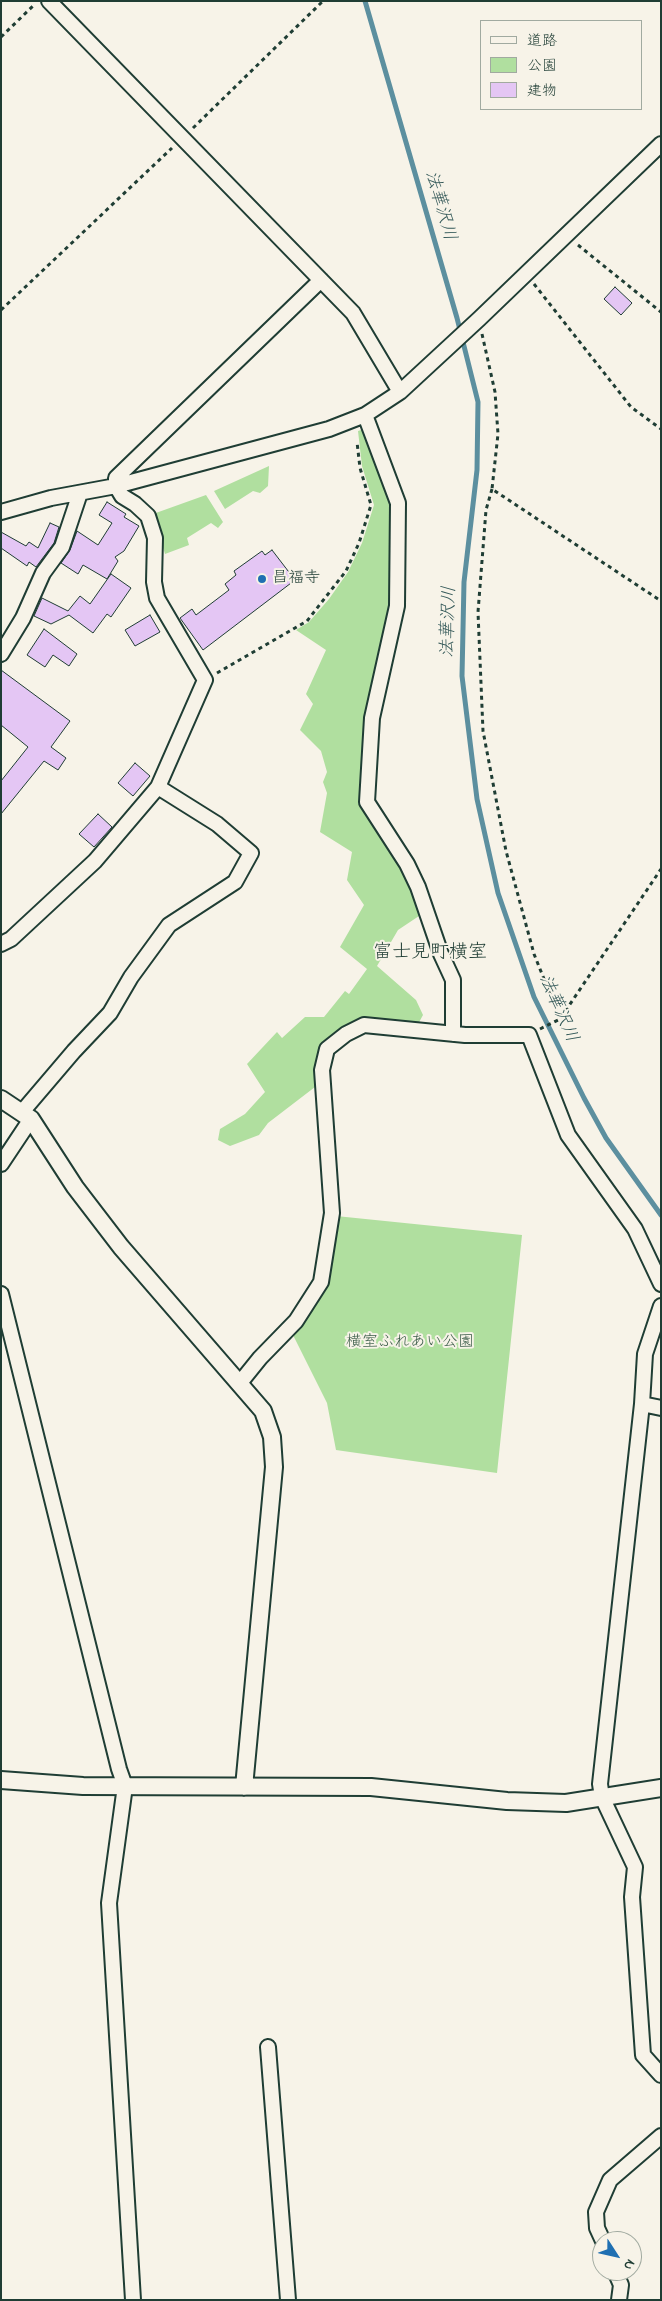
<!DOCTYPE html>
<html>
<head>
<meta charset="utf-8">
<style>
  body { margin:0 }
  #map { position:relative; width:662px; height:2301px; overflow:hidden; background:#f7f3e8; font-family:"Indie Flower","Klee One",sans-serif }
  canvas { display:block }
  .frame { position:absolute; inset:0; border:2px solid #1f3d34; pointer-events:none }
  .legend { position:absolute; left:480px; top:20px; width:162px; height:90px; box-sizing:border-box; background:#f7f3e8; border:1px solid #a1aaa0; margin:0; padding:6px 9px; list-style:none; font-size:15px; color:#1f3d34 }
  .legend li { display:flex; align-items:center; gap:10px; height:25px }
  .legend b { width:25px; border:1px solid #a1aaa0 }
  .north { position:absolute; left:592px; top:2231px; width:50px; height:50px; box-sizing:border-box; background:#f7f3e8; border:1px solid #a1aaa0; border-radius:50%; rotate:125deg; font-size:14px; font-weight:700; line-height:20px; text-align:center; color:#1f3d34 }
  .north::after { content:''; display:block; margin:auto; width:18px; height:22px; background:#1f6fb2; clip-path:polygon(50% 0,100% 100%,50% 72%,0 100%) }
</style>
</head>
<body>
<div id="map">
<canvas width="662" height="2301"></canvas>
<div class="frame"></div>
<ul class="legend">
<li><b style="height:6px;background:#f7f3e8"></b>道路</li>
<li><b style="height:14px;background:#b0df9f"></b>公園</li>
<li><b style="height:14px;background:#e4c6f4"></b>建物</li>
</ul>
<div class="north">N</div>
</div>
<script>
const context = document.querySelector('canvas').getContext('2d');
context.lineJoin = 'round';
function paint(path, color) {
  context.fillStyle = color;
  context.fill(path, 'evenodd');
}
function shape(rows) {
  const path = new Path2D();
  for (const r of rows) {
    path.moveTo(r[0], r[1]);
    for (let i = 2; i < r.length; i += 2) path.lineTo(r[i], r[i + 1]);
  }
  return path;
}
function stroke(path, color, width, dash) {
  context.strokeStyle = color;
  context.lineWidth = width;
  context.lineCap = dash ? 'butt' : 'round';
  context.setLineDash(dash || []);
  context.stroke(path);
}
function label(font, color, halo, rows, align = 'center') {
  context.font = font + ' "Indie Flower","Klee One",sans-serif';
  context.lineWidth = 4;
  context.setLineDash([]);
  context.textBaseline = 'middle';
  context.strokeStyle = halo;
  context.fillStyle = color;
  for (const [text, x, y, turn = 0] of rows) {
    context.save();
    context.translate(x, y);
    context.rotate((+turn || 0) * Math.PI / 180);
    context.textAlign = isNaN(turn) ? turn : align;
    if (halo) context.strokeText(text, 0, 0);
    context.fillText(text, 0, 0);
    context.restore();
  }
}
paint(shape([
  [367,428,395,504,392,606,362,803,403,866,422,914,398,930,377,966,416,1000,423,1015,417,1026,345,1030,315,1073,315,1087,268,1123,259,1135,230,1146,218,1140,220,1129,245,1114,265,1092,247,1064,277,1032,282,1038,305,1017,324,1017,345,991,349,994,367,969,340,947,364,905,347,880,352,852,320,832,327,793,323,782,327,772,321,751,300,730,313,704,306,694,326,650,296,630,309,622,329,599,348,572,362,543,374,505,362,466,358,431],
  [269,466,268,486,260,493,253,491,225,509,214,491],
  [206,495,223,522,218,528,211,523,187,538,189,545,165,554,153,514],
  [336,1216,522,1235,497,1473,336,1450,327,1403,292,1333,306,1318,328,1285]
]), '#b0df9f');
stroke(shape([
  [365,1,457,318,478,402,477,470,464,582,462,676,477,799,498,893,534,997,584,1098,606,1138,661,1215]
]), '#5c8f9f', 5);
const building = shape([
  [615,287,632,303,621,315,604,299,615,287],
  [107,502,126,514,124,517,139,526,124,551,115,557,118,561,107,579,83,565,78,574,61,563,70,550,77,531,98,545,112,523,99,515,107,502],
  [50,523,59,527,54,543,36,567,29,562,27,566,1,548,1,532,26,546,29,542,38,548,50,523],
  [272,550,295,580,203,650,180,618,192,609,196,615,229,590,225,584,236,575,234,571,262,551,265,555,272,550],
  [111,574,131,588,111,617,107,614,93,633,69,615,51,624,34,616,42,598,68,611,80,596,90,604,111,574],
  [150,615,160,632,135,646,125,630,150,615],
  [44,629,77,654,69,666,53,655,45,667,27,655,44,629],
  [1,670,70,721,51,747,66,758,58,770,44,761,1,814,1,781,28,747,1,725,1,670],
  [135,763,150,776,133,796,118,783,135,763],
  [98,814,112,827,94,847,79,834,98,814]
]);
paint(building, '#e4c6f4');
stroke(building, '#1f3d34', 1);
const minor = shape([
  [49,1,353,313,400,392],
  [365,415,398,503,397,606,372,718,367,802,407,864,418,887,441,954,453,980,453,1034],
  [1,512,51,498,116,486,329,429,365,415,400,392,479,319,661,144],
  [1,654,23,618,43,573,62,547,80,493],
  [1,944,11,939,95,861,158,787,205,680,157,598,154,582,155,538,148,516,135,504,122,496,116,486,116,478,321,280],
  [22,1112,74,1051,110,1013,131,977,169,925,235,882,251,853,217,824,158,787],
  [1,1164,31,1119],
  [1,1294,119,1769,125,1786,109,1903,133,2300],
  [661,1306,645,1354,642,1404,600,1784,602,1797,635,1867,632,1897,643,2055,661,2075],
  [239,1384,260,1358,296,1321,321,1282,332,1213,322,1070,327,1049,346,1034,364,1025,465,1035,529,1035,568,1135,635,1229,661,1284],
  [642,1404,661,1408],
  [268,2047,288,2300],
  [603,2241,597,2228,596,2212,610,2180,661,2136],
  [615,2271,621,2285,619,2300]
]);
const tertiary = shape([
  [1,1099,31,1119,75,1187,121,1247,263,1411,272,1437,274,1467,244,1787],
  [1,1780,83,1786,371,1787,507,1801,566,1803,661,1788]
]);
stroke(minor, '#1f3d34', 18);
stroke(tertiary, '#1f3d34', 20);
stroke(shape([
  [1,37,35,4],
  [193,128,323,1],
  [578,245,661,312],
  [534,284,631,407,661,429],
  [1,310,172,148],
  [482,334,495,392,498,434,492,489,661,601],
  [492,489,486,510,478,612,483,731,506,851,534,954,560,1019],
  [217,673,307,621,346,571,359,543,371,505,360,468,357,442],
  [540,1029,560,1019,661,869]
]), '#1f3d34', 3, [4, 4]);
stroke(minor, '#f7f3e8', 14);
stroke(tertiary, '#f7f3e8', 16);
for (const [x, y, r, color] of [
  [262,579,5,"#1f6fb2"]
]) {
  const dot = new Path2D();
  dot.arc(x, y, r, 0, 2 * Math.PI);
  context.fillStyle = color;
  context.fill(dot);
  stroke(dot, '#f7f3e8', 2);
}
label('16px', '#1f3d34', '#f7f3e8', [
  ["昌福寺",272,579]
], 'left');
label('16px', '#3c5d49', '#f7f3e8', [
  ["横室ふれあい公園",410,1343]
]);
label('italic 18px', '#335858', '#f7f3e8', [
  ["法華沢川",439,206,74],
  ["法華沢川",450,622,-88],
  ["法華沢川",557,1009,66]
]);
label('19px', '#1f3d34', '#f7f3e8', [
  ["富士見町横室",430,954]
]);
</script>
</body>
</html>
